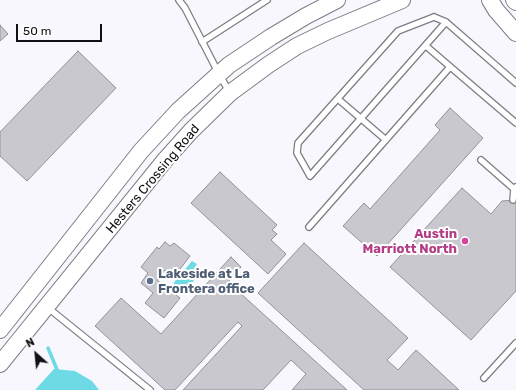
<!DOCTYPE html>
<html>
<head>
<meta charset="utf-8">
<style>
  body { margin:0 }
  #map { position:relative; width:516px; height:390px; overflow:hidden; background:#f8f7fe; font-family:Rubik,sans-serif }
  canvas { display:block }
  .north { position:absolute; left:16px; top:334px; width:40px; height:40px; -webkit-text-stroke:3px #fff; paint-order:stroke; rotate:333deg; font-size:11px; font-weight:700; line-height:16px; text-align:center; color:#111113 }
  .north::after { content:''; display:block; margin:auto; width:14px; height:18px; background:#111113; clip-path:polygon(50% 0,100% 100%,50% 72%,0 100%) }
  .scale { position:absolute; left:16px; top:24px; width:86px; height:18px; box-sizing:border-box; border:2px solid #111113; border-top:0; padding-left:5px; font-size:12px; line-height:14px; white-space:nowrap; color:#111113; -webkit-text-stroke:3px #fff; paint-order:stroke }
</style>
</head>
<body>
<div id="map">
<canvas width="516" height="390"></canvas>
<div class="north">N</div>
<div class="scale">50 m</div>
</div>
<script>
const context = document.querySelector('canvas').getContext('2d');
context.lineJoin = 'round';
function paint(path, color) {
  context.fillStyle = color;
  context.fill(path, 'evenodd');
}
function shape(rows) {
  const path = new Path2D();
  for (const r of rows) {
    path.moveTo(r[0], r[1]);
    for (let i = 2; i < r.length; i += 2) path.lineTo(r[i], r[i + 1]);
  }
  return path;
}
function stroke(path, color, width, dash) {
  context.strokeStyle = color;
  context.lineWidth = width;
  context.lineCap = dash ? 'butt' : 'round';
  context.setLineDash(dash || []);
  context.stroke(path);
}
function label(font, color, halo, rows, align = 'center') {
  context.font = font + ' Rubik,sans-serif';
  context.lineWidth = 4;
  context.setLineDash([]);
  context.textBaseline = 'middle';
  context.strokeStyle = halo;
  context.fillStyle = color;
  for (const [text, x, y, turn = 0] of rows) {
    context.save();
    context.translate(x, y);
    context.rotate((+turn || 0) * Math.PI / 180);
    context.textAlign = isNaN(turn) ? turn : align;
    if (halo) context.strokeText(text, 0, 0);
    context.fillText(text, 0, 0);
    context.restore();
  }
}
paint(shape([
  [192,261,197,264,194,269,194,273,198,276,188,287,186,285,182,287,179,287,176,291,172,287,175,281],
  [54,369,75,371,92,381,99,390,35,390]
]), '#6ddae5');
stroke(shape([
  [48,348,58,372]
]), '#6ddae5', 3.5);
const building = shape([
  [0,25,8,34,0,41,0,25],
  [78,51,116,88,27,181,0,156,0,132,78,51],
  [450,108,483,138,377,256,343,226,364,203,370,209,440,130,435,125,450,108],
  [220,172,277,225,272,230,277,234,271,240,286,254,268,274,191,203,220,172],
  [462,188,491,214,502,201,516,200,516,291,471,340,390,267,462,188],
  [165,242,170,246,174,243,190,256,174,277,165,270,157,280,180,298,164,318,145,303,153,293,141,283,148,273,141,267,157,247,159,249,165,242],
  [304,243,408,338,387,360,398,370,416,350,459,390,364,390,258,293,304,243],
  [231,257,241,267,228,282,347,390,292,390,306,374,291,360,263,390,183,390,242,326,238,322,175,390,165,390,95,326,121,298,161,334,231,257]
]);
paint(building, '#c9c8ce');
stroke(building, '#919197', 1);
const lane = shape([
  [179,0,185,8,219,74,230,93],
  [434,17,446,22,310,176,297,153,298,143,398,31,434,17],
  [446,22,516,83],
  [202,42,267,0],
  [426,46,516,123],
  [338,99,386,140],
  [481,160,514,189],
  [513,200,514,189,516,187],
  [309,227,450,67],
  [47,307,150,390],
  [484,378,516,343]
]);
const secondary = shape([
  [490,0,496,10,516,33],
  [514,0,516,2],
  [0,330,141,151,178,111,229,65,271,37,306,16,337,0],
  [0,364,165,160,191,131,230,93,268,65,297,46,328,31,402,0]
]);
stroke(lane, '#7e7d83', 8);
stroke(secondary, '#7e7d83', 18);
stroke(lane, '#fff', 5.5);
stroke(secondary, '#fff', 16);
for (const [x, y, r, color] of [
  [465,241,4,"#d1479c"],
  [150,281,4,"#5c6f8a"]
]) {
  const dot = new Path2D();
  dot.arc(x, y, r, 0, 2 * Math.PI);
  context.fillStyle = color;
  context.fill(dot);
  stroke(dot, '#fff', 1.5);
}
label('13px', '#111113', '#fff', [
  ["Hesters Crossing Road",153,179,-50]
]);
label('bold 13px', '#b23c85', '#fff', [
  ["Austin",457,234],
  ["Marriott North",457,249]
], 'right');
label('bold 13px', '#4e5e75', '#fff', [
  ["Lakeside at La",158,274],
  ["Frontera office",158,289]
], 'left');
</script>
</body>
</html>
